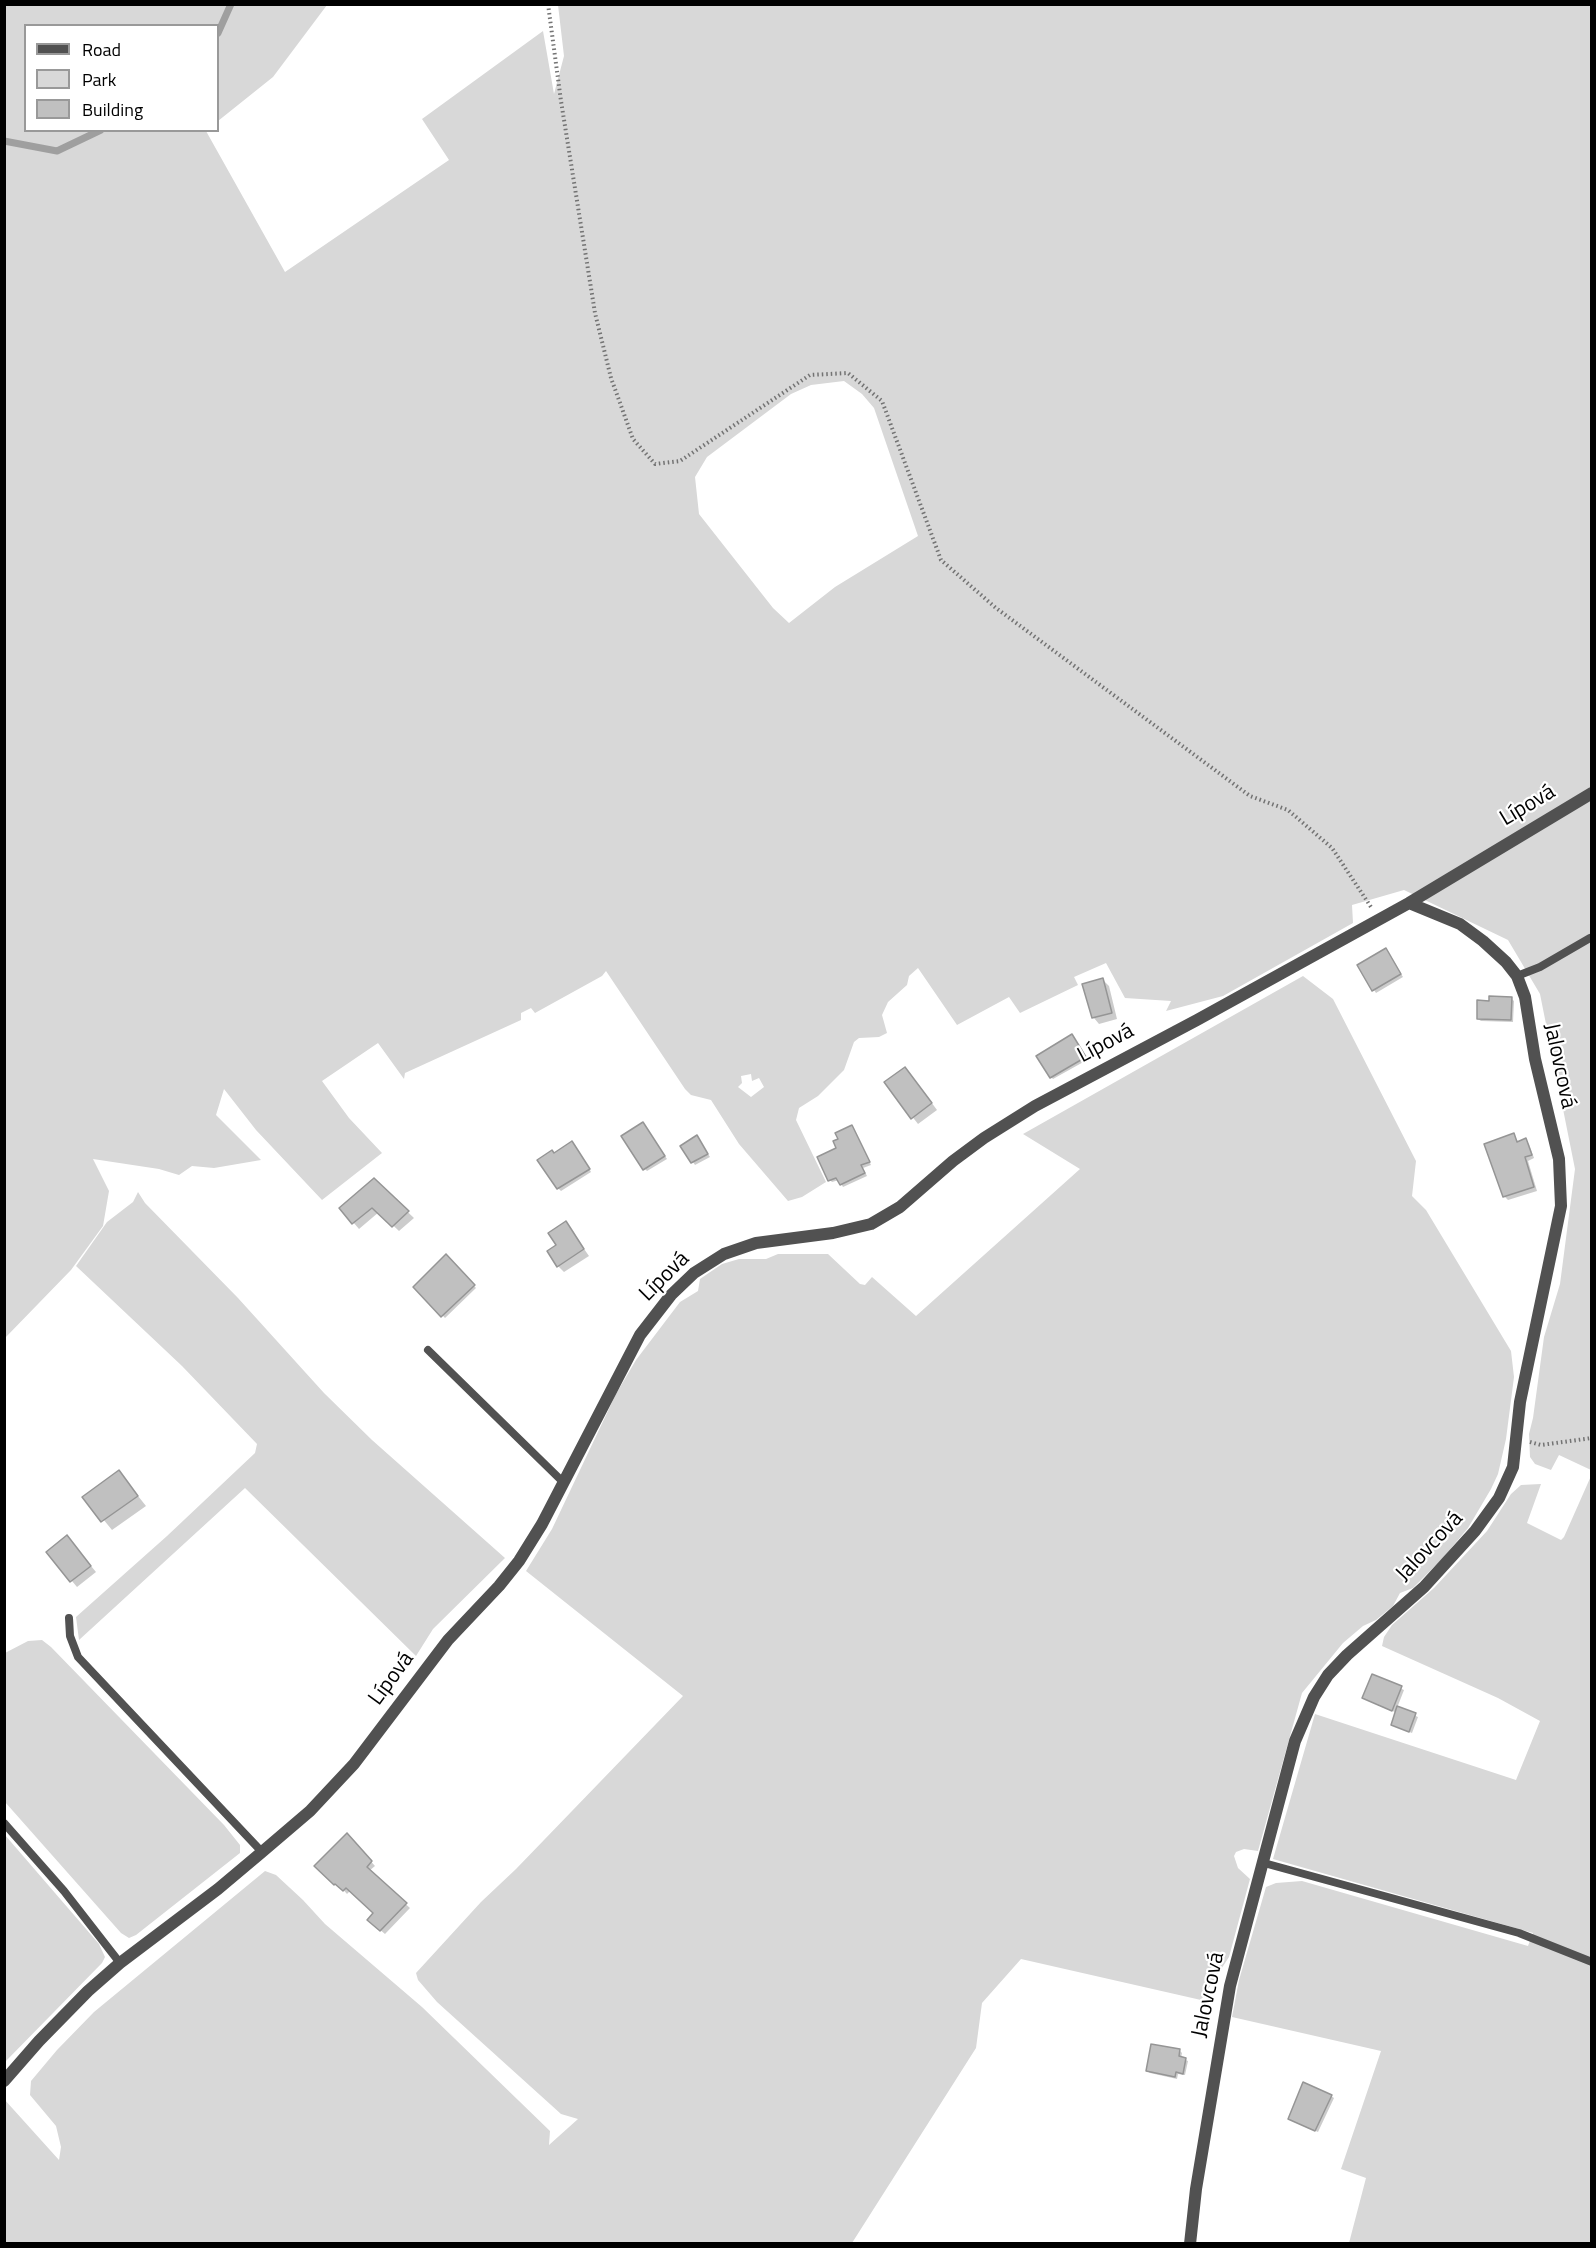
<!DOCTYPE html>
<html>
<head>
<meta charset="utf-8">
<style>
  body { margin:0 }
  #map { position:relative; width:1596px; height:2248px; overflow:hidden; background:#fff; font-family:"Titillium Web",sans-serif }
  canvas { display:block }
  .frame { position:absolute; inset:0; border:6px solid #000; pointer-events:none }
  .legend { position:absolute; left:24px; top:24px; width:195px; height:108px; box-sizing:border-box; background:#fff; border:2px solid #999; margin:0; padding:8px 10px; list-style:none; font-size:18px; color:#000 }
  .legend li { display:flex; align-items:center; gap:12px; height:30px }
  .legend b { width:30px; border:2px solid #999 }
</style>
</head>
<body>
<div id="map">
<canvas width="1596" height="2248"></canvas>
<div class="frame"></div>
<ul class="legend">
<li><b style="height:8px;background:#515151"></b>Road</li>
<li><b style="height:16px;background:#d8d8d8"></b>Park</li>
<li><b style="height:16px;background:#c0c0c0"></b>Building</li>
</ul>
</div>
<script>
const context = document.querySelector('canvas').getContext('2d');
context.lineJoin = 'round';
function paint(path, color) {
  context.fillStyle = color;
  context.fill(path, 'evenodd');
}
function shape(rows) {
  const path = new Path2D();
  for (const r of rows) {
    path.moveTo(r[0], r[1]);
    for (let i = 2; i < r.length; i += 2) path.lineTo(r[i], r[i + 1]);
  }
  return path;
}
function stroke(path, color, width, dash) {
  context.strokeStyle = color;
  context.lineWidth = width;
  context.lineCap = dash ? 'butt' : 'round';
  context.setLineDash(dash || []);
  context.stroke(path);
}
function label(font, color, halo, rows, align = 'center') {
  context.font = font + ' "Titillium Web",sans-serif';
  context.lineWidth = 4.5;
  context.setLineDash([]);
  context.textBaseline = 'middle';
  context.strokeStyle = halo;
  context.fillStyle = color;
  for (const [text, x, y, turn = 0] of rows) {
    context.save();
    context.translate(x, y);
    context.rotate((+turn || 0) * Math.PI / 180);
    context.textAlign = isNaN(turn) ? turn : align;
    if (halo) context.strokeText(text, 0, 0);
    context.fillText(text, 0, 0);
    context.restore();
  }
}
paint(shape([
  [4,5,327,5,273,77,218,121,218,26,26,26,26,130,206,131,285,272,449,160,422,119,543,31,554,94,564,56,558,5,1591,5,1591,1470,1559,1455,1551,1470,1535,1464,1530,1457,1529,1434,1533,1418,1544,1337,1560,1284,1575,1169,1540,994,1508,940,1404,890,1352,905,1353,923,1223,996,1166,1011,1171,1001,1125,998,1106,963,1074,977,1078,985,1020,1013,1009,997,957,1025,918,968,909,976,907,985,888,1002,882,1015,887,1033,879,1037,859,1038,854,1042,844,1070,818,1096,799,1108,796,1120,826,1182,802,1197,788,1201,739,1144,711,1100,691,1095,685,1089,606,971,602,976,535,1013,531,1008,521,1013,521,1020,405,1073,404,1079,378,1043,322,1081,349,1118,382,1153,322,1200,256,1130,224,1089,216,1115,261,1160,214,1168,192,1166,179,1175,159,1169,93,1159,109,1191,103,1226,71,1270,5,1338],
  [844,381,862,394,874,408,918,536,835,587,789,623,773,608,699,514,695,477,707,457,791,394,811,385],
  [751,1074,752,1081,759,1078,764,1087,751,1097,738,1087,742,1083,741,1076],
  [1303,976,1333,999,1416,1161,1412,1196,1426,1210,1511,1351,1514,1377,1506,1439,1498,1474,1491,1489,1468,1528,1442,1559,1413,1588,1400,1593,1393,1606,1376,1620,1363,1626,1343,1643,1302,1693,1258,1851,1244,1849,1236,1852,1234,1856,1238,1868,1250,1879,1229,1957,1201,2000,1021,1959,982,2003,976,2048,852,2243,5,2243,4,2099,59,2160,61,2147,56,2126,30,2095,31,2081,57,2050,94,2012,265,1871,276,1875,303,1900,325,1924,422,2007,550,2131,549,2145,578,2119,561,2114,437,2002,418,1980,416,1973,481,1902,516,1869,683,1696,526,1571,552,1529,616,1394,636,1360,680,1302,698,1291,700,1279,722,1264,739,1259,766,1259,778,1254,828,1254,860,1284,865,1285,872,1277,916,1316,1080,1169,1023,1134],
  [138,1192,145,1203,238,1298,324,1393,372,1440,505,1558,433,1629,416,1656,245,1488,79,1640,76,1617,167,1536,255,1453,257,1444,182,1366,76,1266,107,1222,133,1202],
  [1591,1476,1591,2243,1349,2243,1366,2178,1341,2169,1381,2051,1232,2017,1239,1980,1266,1887,1276,1883,1302,1881,1528,1946,1533,1933,1273,1859,1315,1714,1516,1780,1540,1721,1498,1698,1382,1646,1384,1637,1392,1625,1434,1588,1487,1531,1511,1494,1521,1485,1541,1484,1527,1523,1561,1540,1564,1537],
  [42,1640,51,1647,224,1825,240,1845,240,1853,136,1935,129,1938,121,1933,5,1802,5,1653,28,1641],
  [5,1835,99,1944,105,1957,102,1963,5,2062]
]), '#d8d8d8');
paint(shape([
  [1388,952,1403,977,1376,993,1359,966],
  [1103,980,1109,986,1117,1019,1099,1024,1094,1018],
  [1511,998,1514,1001,1513,1022,1481,1021,1478,1019,1490,1002],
  [1074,1038,1087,1060,1053,1079,1051,1077],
  [911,1075,937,1110,918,1124,886,1083],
  [645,1126,667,1159,647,1171,645,1169],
  [852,1126,871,1165,863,1168,867,1176,843,1187,839,1180,832,1182,830,1180,838,1149],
  [1514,1135,1519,1143,1526,1140,1529,1144,1534,1158,1528,1161,1537,1191,1508,1200,1504,1196],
  [699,1140,710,1157,695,1165,682,1146],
  [575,1145,591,1172,561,1191,558,1188,554,1154],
  [374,1180,414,1218,399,1231,379,1212,359,1229,341,1208],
  [566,1223,589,1256,564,1272,558,1266,558,1245],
  [446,1256,476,1288,445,1318,415,1287],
  [119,1472,146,1506,112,1530,85,1497],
  [72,1543,96,1572,77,1587,72,1581],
  [1373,1676,1404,1690,1397,1708,1418,1717,1412,1733,1393,1725,1397,1713,1364,1698],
  [347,1835,375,1866,369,1871,410,1908,385,1934,373,1924,375,1913,351,1890,347,1894,340,1886,339,1888,316,1866],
  [1180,2051,1182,2053,1181,2058,1188,2061,1185,2075,1178,2074,1177,2079,1150,2073,1147,2071],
  [1331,2096,1334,2098,1318,2132,1289,2119]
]), '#0003');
stroke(shape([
  [218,33,231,4],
  [4,141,57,151,101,130]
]), '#9f9f9f', 7);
const building = shape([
  [1386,948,1401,974,1372,991,1357,965,1386,948],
  [1103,978,1112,1013,1092,1018,1082,984,1103,978],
  [1489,996,1512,997,1511,1020,1477,1019,1477,1000,1489,1001,1489,996],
  [1072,1034,1086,1057,1050,1078,1036,1056,1072,1034],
  [905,1067,932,1103,911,1119,884,1082,905,1067],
  [643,1122,665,1156,643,1170,621,1136,643,1122],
  [852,1125,870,1162,861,1165,865,1173,840,1185,836,1178,828,1181,817,1157,836,1148,833,1141,838,1139,835,1133,852,1125],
  [1514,1133,1517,1142,1526,1138,1532,1155,1525,1157,1534,1187,1503,1197,1484,1144,1514,1133],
  [697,1135,708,1154,691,1163,680,1146,697,1135],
  [572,1141,590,1169,557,1189,537,1160,552,1150,554,1153,572,1141],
  [374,1178,409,1211,392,1227,372,1208,352,1224,339,1208,374,1178],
  [566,1221,584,1249,557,1267,547,1251,556,1245,548,1233,566,1221],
  [446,1254,475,1285,441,1317,413,1287,446,1254],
  [119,1470,138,1496,101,1522,82,1497,119,1470],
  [67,1535,91,1566,70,1582,46,1552,67,1535],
  [1372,1674,1402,1686,1392,1711,1362,1698,1372,1674],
  [1397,1706,1416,1713,1409,1732,1391,1725,1397,1706],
  [347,1833,372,1861,367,1867,407,1903,380,1931,367,1920,373,1913,346,1888,343,1891,335,1884,334,1885,314,1866,347,1833],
  [1151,2044,1180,2049,1179,2056,1186,2058,1183,2074,1176,2072,1175,2077,1146,2071,1151,2044],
  [1303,2082,1332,2095,1315,2131,1288,2119,1303,2082]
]);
paint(building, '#c0c0c0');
stroke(building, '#959595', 1.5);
stroke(shape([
  [548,4,561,101,595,313,611,378,633,439,655,464,680,461,810,375,848,373,882,401,941,560,996,608,1250,796,1288,810,1332,848,1371,907],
  [1530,1442,1541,1445,1592,1438]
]), '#737373', 4, [1.5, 3]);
stroke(shape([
  [1517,976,1540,967,1590,938],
  [428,1350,563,1482],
  [69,1618,70,1636,78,1657,262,1852],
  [4,1823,64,1891,120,1963],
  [1264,1863,1519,1933,1592,1962]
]), '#515151', 8);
stroke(shape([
  [4,2081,39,2041,88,1991,120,1963,218,1889,262,1852,310,1811,354,1764,448,1640,499,1586,519,1561,542,1524,640,1335,671,1295,694,1273,724,1254,756,1243,833,1233,871,1224,900,1207,953,1161,984,1138,1035,1106,1197,1020,1409,903,1592,793],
  [1190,2244,1196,2189,1230,1986,1295,1741,1314,1697,1328,1675,1347,1655,1424,1587,1475,1531,1499,1498,1513,1467,1520,1402,1561,1206,1559,1159,1535,1059,1525,997,1517,976,1506,962,1483,941,1460,924,1409,903]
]), '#515151', 12);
label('22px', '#000', '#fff', [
  ["Lípová",1528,806,-31],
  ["Lípová",1106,1044,-28],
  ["Jalovcová",1559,1066,78],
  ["Lípová",665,1277,-45],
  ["Jalovcová",1430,1547,-47],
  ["Lípová",392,1679,-54],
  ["Jalovcová",1209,1995,-78]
]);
</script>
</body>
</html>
